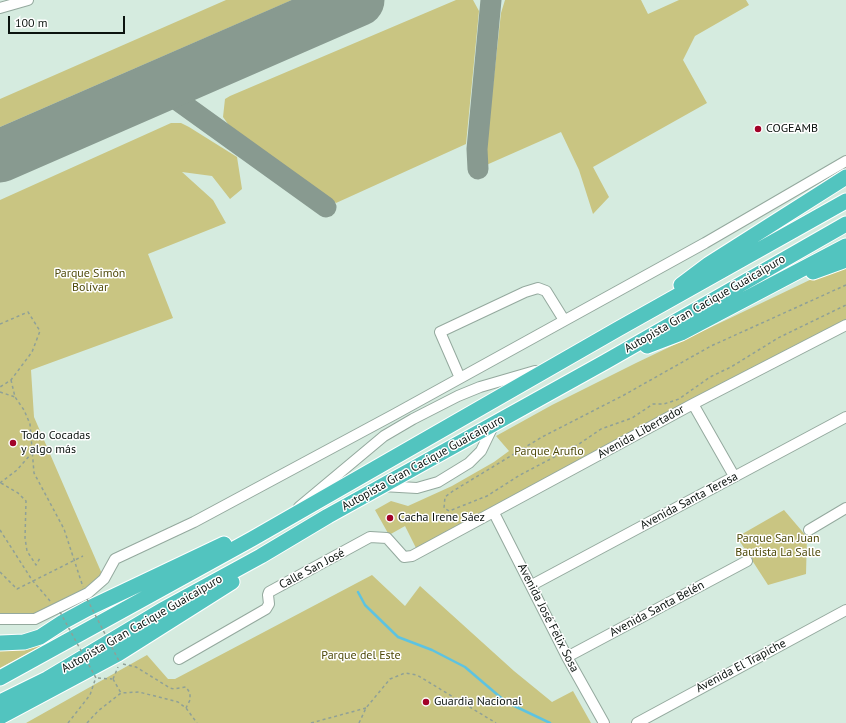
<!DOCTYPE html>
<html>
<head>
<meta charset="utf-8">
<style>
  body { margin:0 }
  #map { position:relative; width:846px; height:723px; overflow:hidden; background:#d5ebdf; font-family:"PT Sans",sans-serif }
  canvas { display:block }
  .scale { position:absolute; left:8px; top:16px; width:117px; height:18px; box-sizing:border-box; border:2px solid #0b130f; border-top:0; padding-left:5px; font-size:12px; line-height:14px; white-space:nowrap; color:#0b130f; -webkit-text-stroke:3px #fff; paint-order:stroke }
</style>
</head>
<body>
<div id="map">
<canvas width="846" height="723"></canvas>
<div class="scale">100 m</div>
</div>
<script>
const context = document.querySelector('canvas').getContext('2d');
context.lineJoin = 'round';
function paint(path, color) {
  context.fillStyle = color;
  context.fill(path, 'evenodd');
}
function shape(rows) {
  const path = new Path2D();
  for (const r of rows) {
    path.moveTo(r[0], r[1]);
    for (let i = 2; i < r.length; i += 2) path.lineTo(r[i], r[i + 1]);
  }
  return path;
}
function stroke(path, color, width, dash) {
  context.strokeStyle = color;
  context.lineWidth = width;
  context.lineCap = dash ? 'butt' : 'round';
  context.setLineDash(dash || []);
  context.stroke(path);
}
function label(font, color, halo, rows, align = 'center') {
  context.font = font + ' "PT Sans",sans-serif';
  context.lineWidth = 3;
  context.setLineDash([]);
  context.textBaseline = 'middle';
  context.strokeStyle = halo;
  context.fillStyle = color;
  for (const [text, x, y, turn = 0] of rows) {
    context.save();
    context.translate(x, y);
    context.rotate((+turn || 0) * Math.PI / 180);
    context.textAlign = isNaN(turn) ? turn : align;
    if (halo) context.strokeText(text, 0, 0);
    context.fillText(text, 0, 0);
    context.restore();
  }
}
paint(shape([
  [226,0,292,0,0,127,0,99],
  [456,0,473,0,479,11,466,144,336,203,236,131,228,124,223,117,225,99,230,96],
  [505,0,641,0,648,14,679,0,746,0,749,5,695,36,683,60,707,103,593,167,609,197,593,214,579,170,561,132,484,166,501,13],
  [171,123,181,123,189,127,237,157,242,189,230,199,212,176,182,172,213,200,226,223,148,254,173,318,31,370,34,417,102,574,98,583,33,616,0,617,0,200],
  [846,266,846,324,417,550,405,526,389,535,375,510,391,501,408,506,452,486,494,462,509,451,496,436,552,405,636,363,816,277],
  [784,510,807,537,806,574,768,585,737,537],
  [372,575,405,606,420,586,514,671,552,702,573,691,591,723,26,723,147,655,168,679,175,679],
  [47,639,49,642,0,668,0,647]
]), '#c9c582');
stroke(shape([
  [358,592,365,605,398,637,432,650,465,667,506,702,550,723]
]), '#5dc3e1', 2.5);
stroke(shape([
  [159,87,326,207],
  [478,169,477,149,491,0]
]), '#889a90', 21);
stroke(shape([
  [0,156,358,0]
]), '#889a90', 53);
const minor = shape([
  [0,8,28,0],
  [460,378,440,332,525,292,538,288,546,291,564,320],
  [693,404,734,476],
  [382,486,417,488,438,482,469,463,481,451,495,422],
  [299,507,384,436,413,419,458,396,480,387,535,371],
  [494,513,567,657,604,723],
  [809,530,846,508],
  [532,585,846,417],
  [0,619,35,619,88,593,104,579,115,559,194,522,395,414,705,243,846,161],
  [567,657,747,561],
  [179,659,266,609,269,604,268,595,269,592,370,537,387,538,404,557,412,556,693,404,846,325],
  [637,723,846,610]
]);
const highway = shape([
  [813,272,846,260],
  [681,285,709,264,846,177],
  [647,346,681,333,846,246],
  [0,643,24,642,40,637,63,622,87,609,224,544],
  [0,678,252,539,618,329,846,201],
  [0,702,47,679,164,609,261,556,328,516,605,362,846,224],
  [0,717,118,654,232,582]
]);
stroke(minor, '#94a99e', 12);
stroke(highway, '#fff', 17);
stroke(shape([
  [846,285,711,346,624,395,542,437,453,491,445,497,444,508,449,511,487,496,520,475,579,444,601,429,632,418,653,404,664,404,679,399,710,377,731,367,778,338,846,305],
  [0,324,28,312,40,331,32,352,11,380,0,387],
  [11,380,15,397,24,410,30,424,34,473,64,529,83,587],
  [0,392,15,397],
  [0,483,17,470,31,454],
  [1,483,18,493,26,501,25,538,27,551,36,565,40,558],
  [0,530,32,580,51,602],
  [0,572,17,589,83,556],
  [123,664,136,667,170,688,174,689,186,687,190,693,190,700,186,708],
  [98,678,112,679],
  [113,679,118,667],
  [113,679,121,693],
  [68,723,90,695,95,680],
  [87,723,98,711,121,693,139,692,178,702,186,708,197,723],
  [311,723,366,708],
  [359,723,366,708,390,679,405,673,417,675,496,723]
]), '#8fa097', 1.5, [3, 3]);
stroke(minor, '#fff', 10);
stroke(highway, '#52c4bf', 15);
stroke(shape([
  [87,599,120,663],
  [60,612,96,678]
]), '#8fa097', 1.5, [3, 3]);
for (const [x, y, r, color] of [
  [758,129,4,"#a20228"],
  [13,443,4,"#a20228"],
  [390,518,4,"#a20228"],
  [426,702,4,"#a20228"]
]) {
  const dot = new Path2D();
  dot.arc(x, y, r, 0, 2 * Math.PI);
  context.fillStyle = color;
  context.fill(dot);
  stroke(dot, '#fff', 1.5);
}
label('12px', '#0b130f', '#fff', [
  ["COGEAMB",766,129],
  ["Todo Cocadas",21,436],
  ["y algo más",21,450],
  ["Cacha Irene Sáez",398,518],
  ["Guardia Nacional",434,702]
], 'left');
label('12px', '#4f4a0a', '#fff', [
  ["Parque Simón",90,274],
  ["Bolívar",90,288],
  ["Parque Aruflo",549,452],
  ["Parque San Juan",778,539],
  ["Bautista La Salle",778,553],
  ["Parque del Este",361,656]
]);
label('12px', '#0b130f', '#fff', [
  ["Autopista Gran Cacique Guaicaipuro",705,304,-30],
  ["Avenida Libertador",641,432,-29],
  ["Autopista Gran Cacique Guaicaipuro",423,463,-29],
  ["Avenida Santa Teresa",689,501,-28],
  ["Calle San José",312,569,-28],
  ["Avenida Santa Belén",657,609,-28],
  ["Avenida José Felix Sosa",548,618,63],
  ["Autopista Gran Cacique Guaicaipuro",142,624,-30],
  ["Avenida El Trapiche",741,666,-28]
]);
</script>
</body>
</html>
